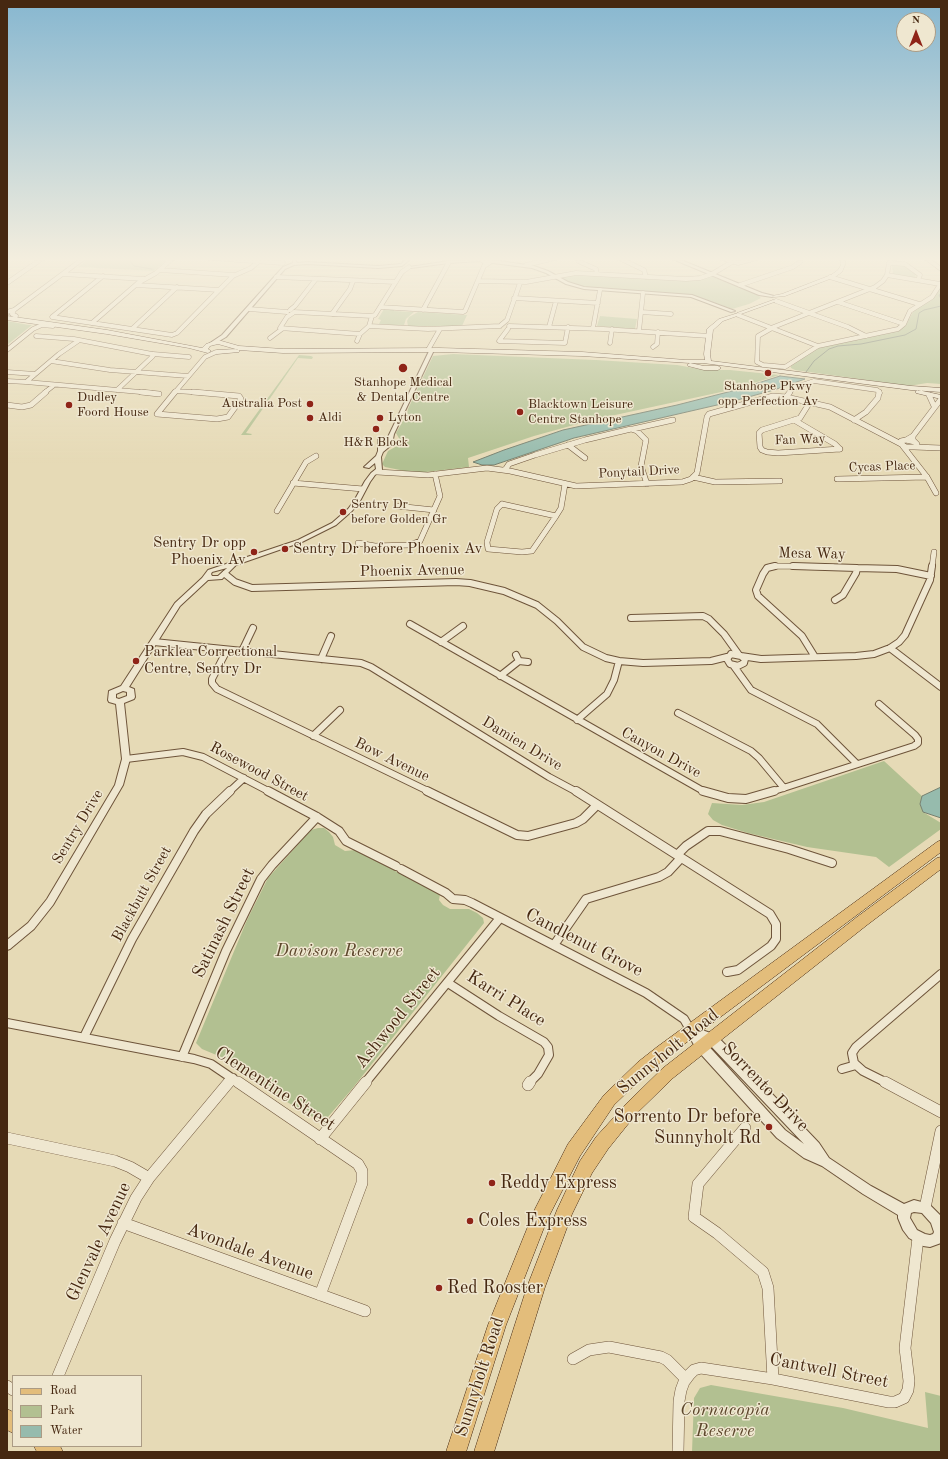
<!DOCTYPE html>
<html>
<head>
<meta charset="utf-8">
<style>
  body { margin:0 }
  #map { position:relative; width:948px; height:1459px; overflow:hidden; background:#e6dab6; font-family:"Old Standard TT",serif }
  canvas { display:block }
  .frame { position:absolute; inset:0; border:8px solid #462811; pointer-events:none }
  .legend { position:absolute; left:12px; top:1375px; width:130px; height:72px; box-sizing:border-box; background:#efe7d0; border:1px solid #ab9b84; margin:0; padding:5px 7px; list-style:none; font-size:12px; color:#462811 }
  .legend li { display:flex; align-items:center; gap:8px; height:20px }
  .legend b { width:20px; border:1px solid #ab9b84 }
  .north { position:absolute; left:896px; top:12px; width:40px; height:40px; box-sizing:border-box; background:#efe7d0; border:1px solid #ab9b84; border-radius:50%; rotate:0deg; font-size:11px; font-weight:700; line-height:16px; text-align:center; color:#462811 }
  .north::after { content:''; display:block; margin:auto; width:14px; height:18px; background:#8f2418; clip-path:polygon(50% 0,100% 100%,50% 72%,0 100%) }
</style>
</head>
<body>
<div id="map">
<canvas width="948" height="1459"></canvas>
<div class="frame"></div>
<ul class="legend">
<li><b style="height:5px;background:#e3bd7b"></b>Road</li>
<li><b style="height:11px;background:#b2c091"></b>Park</li>
<li><b style="height:11px;background:#96bbad"></b>Water</li>
</ul>
<div class="north">N</div>
</div>
<script>
const context = document.querySelector('canvas').getContext('2d');
context.lineJoin = 'round';
function paint(path, color) {
  context.fillStyle = color;
  context.fill(path, 'evenodd');
}
function shape(rows) {
  const path = new Path2D();
  for (const r of rows) {
    path.moveTo(r[0], r[1]);
    for (let i = 2; i < r.length; i += 2) path.lineTo(r[i], r[i + 1]);
  }
  return path;
}
function stroke(path, color, width, dash) {
  context.strokeStyle = color;
  context.lineWidth = width;
  context.lineCap = dash ? 'butt' : 'round';
  context.setLineDash(dash || []);
  context.stroke(path);
}
function label(font, color, halo, rows, align = 'center') {
  context.font = font + ' "Old Standard TT",serif';
  context.lineWidth = 3;
  context.setLineDash([]);
  context.textBaseline = 'middle';
  context.strokeStyle = halo;
  context.fillStyle = color;
  for (const [text, x, y, turn = 0] of rows) {
    context.save();
    context.translate(x, y);
    context.rotate((+turn || 0) * Math.PI / 180);
    context.textAlign = isNaN(turn) ? turn : align;
    if (halo) context.strokeText(text, 0, 0);
    context.fillText(text, 0, 0);
    context.restore();
  }
}
paint(shape([
  [89,258,169,258,154,271,78,267],
  [902,264,916,275,915,278,893,274,892,265],
  [578,275,691,281,711,276,757,294,761,298,749,304,732,309,693,295,586,287,568,282,560,279,560,276],
  [941,287,941,384,927,383,909,386,795,370,791,368,791,366,814,350,824,345,861,339,900,330,906,325,914,310,921,304,933,299,935,294],
  [384,309,394,310,394,311,414,312,406,319,404,325,393,325,379,324,381,320,378,319],
  [418,312,467,315,462,326,408,326,407,321,409,317],
  [600,316,637,319,635,329,597,326],
  [7,321,29,325,32,325,7,345],
  [453,354,596,360,677,365,705,370,730,370,779,375,735,389,592,420,534,436,468,458,469,467,426,472,410,472,385,467,382,464,388,451,397,446,400,440,396,433,407,414,408,409,433,356],
  [299,355,311,356,313,357,312,359,298,358,246,433,252,434,251,435,241,435],
  [884,761,922,796,920,804,923,812,941,823,941,829,889,867,876,857,807,847,748,833,722,825,713,820,708,814,712,803,742,805,764,802],
  [318,828,324,828,329,832,333,837,335,845,345,851,355,850,440,894,439,900,443,905,450,909,469,909,477,913,483,918,484,923,352,1089,327,1118,316,1119,282,1099,226,1059,202,1049,196,1043,247,920,268,878,311,830],
  [711,1385,843,1408,928,1428,925,1392,941,1396,941,1452,692,1452,694,1398,700,1388]
]), '#b2c091');
const water = shape([
  [780,376,805,379,774,390,730,402,574,438,494,465,482,465,473,462,504,450,563,430,677,405,736,390,780,376],
  [941,787,941,818,923,812,920,804,922,796,941,787]
]);
paint(water, '#96bbad');
stroke(water, '#76806f', 1);
stroke(shape([
  [128,258,134,266,152,269],
  [941,294,939,295,941,299],
  [806,372,814,361,829,349,838,346,861,344,905,335,916,329,919,313,924,310,941,306]
]), '#76806f', 1);
const minorFar4 = shape([
  [210,258,283,263],
  [579,258,578,261,596,269,597,274],
  [619,258,644,270,646,277],
  [722,258,738,263,757,258],
  [926,258,941,269],
  [526,265,555,258],
  [160,270,234,275],
  [63,274,144,279],
  [712,274,732,262],
  [887,275,940,284],
  [103,276,52,317,172,335,177,333,233,276,251,268,259,261],
  [276,277,396,282],
  [830,277,919,304],
  [478,281,526,282,576,273,686,279,700,278,712,274],
  [7,283,43,258],
  [136,285,219,290],
  [740,285,793,267,800,262,801,258],
  [514,298,598,303],
  [776,301,848,327,866,336],
  [838,302,904,324],
  [380,307,463,312,465,311,484,266,489,263],
  [249,309,287,312],
  [14,310,12,314,16,316],
  [290,310,295,306,316,279],
  [423,310,449,262],
  [7,312,14,310,84,258],
  [294,312,372,316],
  [641,312,671,314],
  [293,313,287,317,280,328,360,334],
  [332,314,350,289,353,281],
  [738,315,818,346],
  [92,323,138,283,156,273,173,258],
  [501,325,507,320,520,283],
  [369,326,428,329,500,326],
  [509,326,603,329,709,336],
  [549,327,556,301],
  [593,328,600,290],
  [771,328,875,287,883,281,887,275,889,263,905,264,920,275,918,280],
  [772,328,758,336,757,362,763,365,785,367,818,346,898,329,904,324,910,311,932,297,941,283],
  [132,329,177,287],
  [508,329,499,341,565,343,568,327],
  [639,331,643,293],
  [36,336,74,339,152,354,153,356,117,390],
  [270,338,282,329],
  [78,341,59,354,26,382,152,393],
  [357,341,360,334,369,326,372,316,375,315,402,272,409,267],
  [610,343,612,329],
  [653,347,657,344,658,332],
  [7,350,33,329,42,325,53,326],
  [428,350,440,329],
  [153,354,189,357],
  [51,361,110,370,188,376],
  [7,372,35,374],
  [7,381,26,382],
  [176,391,206,393],
  [176,391,205,357,216,352],
  [44,393,53,386],
  [174,393,176,391],
  [789,393,793,388,814,381,877,390,880,393]
]);
const minorFar3 = shape([
  [141,392,159,394],
  [175,392,157,414,217,419,228,417,241,399,239,396,193,392],
  [929,395,934,406],
  [786,397,790,392],
  [810,402,800,418,762,430,759,433,760,447,762,450,767,452,778,453,840,449],
  [7,405,22,407,31,405,46,392],
  [794,420,835,444,840,449],
  [854,420,866,412,878,398,879,392],
  [633,429,673,420],
  [913,436,913,440,915,442],
  [906,440,915,442,917,444,916,447,906,447,900,443,901,441,906,440],
  [906,440,913,436,941,399],
  [568,445,585,458],
  [902,445,927,477,936,493],
  [914,447,941,448],
  [505,470,509,464,535,455,585,440,631,429,637,431,646,440,641,466,647,484],
  [377,472,428,475,487,468,510,471,576,486,682,482,691,479,697,473,707,417,709,414,773,396,786,397,830,407,901,444],
  [693,477,715,482,780,481],
  [837,479,927,477],
  [293,483,363,489],
  [502,504,556,516,532,551,522,552,488,549,487,542,497,509,502,504],
  [396,506,434,510],
  [277,511,306,462,316,456],
  [556,516,561,508,565,484],
  [358,543,375,546,409,545,420,541,440,496,435,474],
  [770,567,777,566,833,567],
  [932,567,934,552]
]);
const minorFar2 = shape([
  [775,566,767,568,763,574,756,590,758,596,802,636,815,657],
  [793,566,857,568],
  [225,574,235,582,252,588,456,582,470,583,504,591,537,605,557,621,583,647,606,658,619,661,643,663,711,661,727,657],
  [835,600,843,595,856,573,857,568,897,569,931,576],
  [631,618,703,616,709,619,724,634,739,655],
  [410,624,705,792],
  [154,642,361,663,371,667,549,777,577,792],
  [441,642,463,626],
  [890,648,941,687],
  [227,650,212,679,212,683,217,689,430,792],
  [242,651,253,628],
  [731,654,741,656,745,659,744,663,738,666,730,664,727,659,731,654],
  [516,655,519,661,528,662],
  [741,656,761,659,856,656,874,654,890,648,899,642,905,635,930,580,932,566],
  [321,659,331,636],
  [733,665,751,690,817,724,857,764],
  [500,676,519,661],
  [678,713,751,751,759,758,784,788],
  [577,720,607,694,614,680,619,661],
  [313,736,340,710],
  [126,759,183,752,203,757,270,792],
  [229,792,244,778],
  [771,792,914,746,918,743,918,739,915,735,879,704]
]);
const minorFar1 = shape([
  [268,791,317,817,339,831,346,841,396,866],
  [427,791,517,835,528,836,576,823,583,819,597,805],
  [576,791,770,914,776,924,776,939,771,946,738,970,727,972],
  [703,791,728,798,746,799,774,791],
  [677,855,686,846,708,831,720,831,789,849,832,863],
  [401,869,446,893,453,899,465,900,472,903,646,993,684,1019,691,1031],
  [554,945,586,899,659,877,668,872,681,858],
  [448,983,499,1016,544,1042,548,1047,549,1055,538,1074,529,1083],
  [7,1023,194,1059,211,1064,239,1083],
  [84,1037,132,939,194,831,206,814,230,791],
  [182,1057,226,951,261,879,272,865,317,817],
  [842,1069,856,1065],
  [229,1083,233,1078],
  [365,1083,500,918],
  [887,1083,863,1071,854,1063,852,1053,856,1047,941,974]
]);
const minor = shape([
  [238,1082,358,1164,362,1171,362,1183,320,1295],
  [885,1082,941,1112],
  [528,1085,530,1082],
  [745,1128,698,1184,694,1217,717,1233,763,1272,768,1288,773,1379],
  [7,1138,115,1161,130,1167,149,1178],
  [320,1139,366,1082],
  [925,1208,941,1131],
  [123,1223,365,1311],
  [573,1359,589,1350,609,1347,661,1357,667,1360,686,1379],
  [58,1376,115,1241,136,1198,149,1178,229,1082],
  [7,1386,13,1390],
  [678,1452,679,1401,681,1390,684,1382,690,1374,694,1370,701,1368,773,1379,889,1402,895,1402,904,1398,908,1390,909,1381,905,1348,918,1238]
]);
const tertiary = shape([
  [407,258,412,258,402,266,378,268,307,264,294,265,285,269,226,337,214,344,210,343,222,335,283,267,293,263,293,260,295,260,297,263,307,262,378,266,401,264,407,258],
  [670,258,676,258,762,293,774,296,772,297,759,295,670,258],
  [486,259,534,266,548,271,568,282,584,287,692,295,735,311,731,312,691,297,584,289,566,284,546,273,532,268,493,263,484,264,480,261,449,263,411,268,409,267,449,261,486,259],
  [430,349,434,350,394,434,393,439,395,442,383,452,381,457,382,470,375,475,370,482,360,501,352,511,336,525,302,542,236,565,222,579,208,580,180,606,129,687,134,689,135,697,134,699,124,703,130,759,123,785,53,905,34,929,10,949,7,950,7,940,28,923,47,899,115,785,122,759,116,704,109,702,108,700,109,691,121,686,175,603,202,578,208,570,298,540,332,523,348,509,354,501,365,481,371,473,376,469,375,463,369,468,364,467,376,456,378,451,378,439,388,437,430,349],
  [383,441,388,441,389,442,383,446,383,441],
  [227,568,218,576,212,576,211,574,212,572,227,568],
  [123,691,127,692,127,696,119,699,116,698,116,694,123,691],
  [691,1026,716,1035,819,1143,829,1158,871,1186,904,1204,914,1200,929,1204,941,1216,941,1243,930,1247,923,1246,909,1238,903,1230,898,1218,898,1215,863,1194,822,1166,804,1158,777,1138,697,1050,686,1031,687,1027,691,1026],
  [704,1041,708,1043,804,1144,785,1130,704,1041],
  [914,1212,922,1213,931,1223,934,1232,933,1234,930,1235,925,1234,917,1230,910,1218,911,1213,914,1212]
]);
const secondary = shape([
  [837,258,842,258,845,260,845,265,842,272,835,277,785,296,774,297,772,296,782,294,831,275,838,270,841,265,841,261,837,258],
  [773,300,777,301,741,314,737,313,773,300],
  [735,314,737,314,737,316,723,321,713,330,710,354,711,361,911,386,941,388,941,392,911,390,703,363,690,363,704,366,718,366,721,368,718,370,704,370,688,366,687,365,690,363,582,356,439,352,283,353,239,350,218,344,210,346,208,349,211,351,208,353,189,348,107,334,7,320,7,316,107,330,202,348,206,344,218,340,239,346,283,349,439,348,582,352,686,360,705,360,704,354,707,329,719,319,735,314],
  [237,349,240,351,239,352,217,354,214,352,217,350,237,349],
  [918,390,941,395,941,399,916,393,915,392,918,390]
]);
const primary = shape([
  [941,840,941,852,667,1057,648,1072,614,1105,580,1156,547,1220,506,1325,466,1452,446,1452,488,1325,535,1209,568,1144,604,1095,638,1062,657,1047,937,842,941,840],
  [941,857,941,869,867,925,673,1078,637,1113,608,1149,592,1173,572,1214,545,1287,494,1452,474,1452,527,1287,557,1210,580,1161,596,1137,627,1103,663,1068,857,917,937,858,941,857],
  [7,1409,13,1412,13,1433,7,1430,7,1409],
  [34,1446,60,1446,63,1452,37,1452,34,1446]
]);
stroke(minorFar4, '#6e543a', 5);
stroke(minorFar3, '#6e543a', 6);
stroke(minorFar2, '#6e543a', 8);
stroke(minorFar1, '#6e543a', 10);
stroke(minor, '#6e543a', 12);
stroke(tertiary, '#6e543a', 2);
stroke(secondary, '#462811', 1);
stroke(primary, '#462811', 1);
stroke(minorFar4, '#efe7d0', 4);
stroke(minorFar3, '#efe7d0', 5);
stroke(minorFar2, '#efe7d0', 6);
stroke(minorFar1, '#efe7d0', 8);
stroke(minor, '#efe7d0', 11);
paint(tertiary, '#efe7d0');
paint(secondary, '#efe7d0');
paint(primary, '#e3bd7b');
const sky = context.createLinearGradient(0, 0, 0, 463);
sky.addColorStop(0, '#87b7d0');
sky.addColorStop(0.56, '#f4eede');
sky.addColorStop(1, '#f4eede00');
context.fillStyle = sky;
context.fillRect(0, 0, 948, 463);
for (const [x, y, r, color] of [
  [403,368,5,"#8f2418"],
  [768,373,4,"#8f2418"],
  [310,404,4,"#8f2418"],
  [69,405,4,"#8f2418"],
  [520,412,4,"#8f2418"],
  [310,418,4,"#8f2418"],
  [380,418,4,"#8f2418"],
  [376,429,4,"#8f2418"],
  [343,512,4,"#8f2418"],
  [285,549,4,"#8f2418"],
  [254,552,4,"#8f2418"],
  [136,661,4,"#8f2418"],
  [769,1127,4,"#8f2418"],
  [492,1183,4,"#8f2418"],
  [470,1221,4,"#8f2418"],
  [439,1288,4,"#8f2418"]
]) {
  const dot = new Path2D();
  dot.arc(x, y, r, 0, 2 * Math.PI);
  context.fillStyle = color;
  context.fill(dot);
  stroke(dot, '#efe7d0', 1.5);
}
label('13px', '#462811', '#efe7d0', [
  ["Stanhope Medical",403,383,"center"],
  ["& Dental Centre",403,398,"center"],
  ["Stanhope Pkwy",768,387,"center"],
  ["opp Perfection Av",768,402,"center"],
  ["Dudley",77,398],
  ["Foord House",77,413],
  ["Australia Post",302,404,"right"],
  ["Blacktown Leisure",528,405],
  ["Centre Stanhope",528,420],
  ["Aldi",318,418],
  ["Lyton",388,418],
  ["H&R Block",376,443,"center"],
  ["Sentry Dr",351,505],
  ["before Golden Gr",351,520]
], 'left');
label('13px', '#462811', '#efe7d0', [
  ["Fan Way",800,440,-2],
  ["Cycas Place",882,467,-2],
  ["Ponytail Drive",639,472,-3]
]);
label('15px', '#462811', '#efe7d0', [
  ["Sentry Dr opp",246,543,"right"],
  ["Phoenix Av",246,560,"right"],
  ["Sentry Dr before Phoenix Av",293,549],
  ["Parklea Correctional",144,652],
  ["Centre, Sentry Dr",144,669]
], 'left');
label('15px', '#462811', '#efe7d0', [
  ["Mesa Way",812,554,1],
  ["Phoenix Avenue",412,571,-1],
  ["Damien Drive",522,744,31],
  ["Canyon Drive",661,753,29],
  ["Bow Avenue",392,760,26],
  ["Rosewood Street",259,772,28],
  ["Sentry Drive",78,827,-59],
  ["Blackbutt Street",142,894,-61]
]);
label('18px', '#462811', '#efe7d0', [
  ["Satinash Street",224,923,-64],
  ["Candlenut Grove",584,943,27],
  ["Karri Place",506,999,32],
  ["Ashwood Street",398,1018,-51],
  ["Sunnyholt Road",668,1052,-39],
  ["Sorrento Drive",765,1087,46],
  ["Clementine Street",275,1089,33],
  ["Glenvale Avenue",99,1242,-65],
  ["Avondale Avenue",250,1252,20],
  ["Cantwell Street",829,1371,11],
  ["Sunnyholt Road",480,1377,-72]
]);
label('italic 18px', '#5c462b', '#efe7d0', [
  ["Davison Reserve",339,951],
  ["Cornucopia",725,1410],
  ["Reserve",725,1431]
]);
label('18px', '#462811', '#efe7d0', [
  ["Sorrento Dr before",761,1117,"right"],
  ["Sunnyholt Rd",761,1138,"right"],
  ["Reddy Express",500,1183],
  ["Coles Express",478,1221],
  ["Red Rooster",447,1288]
], 'left');
</script>
</body>
</html>
